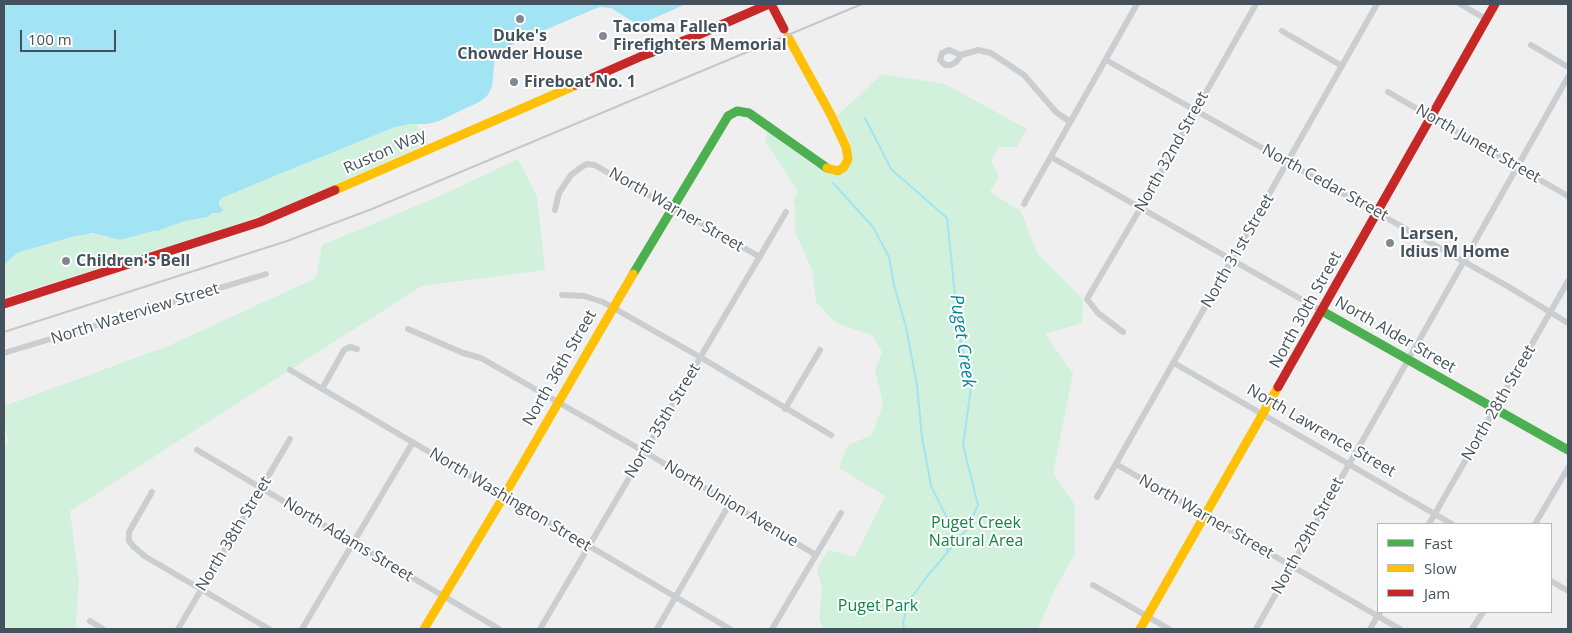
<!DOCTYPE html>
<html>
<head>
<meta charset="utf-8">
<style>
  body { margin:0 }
  #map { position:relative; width:1572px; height:633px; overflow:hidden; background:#f0efef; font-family:"Open Sans",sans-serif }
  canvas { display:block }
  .frame { position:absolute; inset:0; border:5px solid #44525e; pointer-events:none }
  .legend { position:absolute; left:1377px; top:523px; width:175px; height:90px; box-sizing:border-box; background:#fff; border:1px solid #b4babf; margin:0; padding:6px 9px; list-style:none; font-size:15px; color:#44525e }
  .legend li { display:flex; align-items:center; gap:10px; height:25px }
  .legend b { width:25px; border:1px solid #b4babf }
  .scale { position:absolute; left:20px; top:30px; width:96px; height:22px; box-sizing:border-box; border:2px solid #44525e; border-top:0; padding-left:6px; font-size:15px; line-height:18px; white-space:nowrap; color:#44525e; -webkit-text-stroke:4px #fff; paint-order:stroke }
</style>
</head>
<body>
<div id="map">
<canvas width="1572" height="633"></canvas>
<div class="frame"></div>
<ul class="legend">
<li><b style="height:6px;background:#4caf50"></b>Fast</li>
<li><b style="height:6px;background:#ffc107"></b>Slow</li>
<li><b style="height:6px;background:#c62828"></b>Jam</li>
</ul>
<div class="scale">100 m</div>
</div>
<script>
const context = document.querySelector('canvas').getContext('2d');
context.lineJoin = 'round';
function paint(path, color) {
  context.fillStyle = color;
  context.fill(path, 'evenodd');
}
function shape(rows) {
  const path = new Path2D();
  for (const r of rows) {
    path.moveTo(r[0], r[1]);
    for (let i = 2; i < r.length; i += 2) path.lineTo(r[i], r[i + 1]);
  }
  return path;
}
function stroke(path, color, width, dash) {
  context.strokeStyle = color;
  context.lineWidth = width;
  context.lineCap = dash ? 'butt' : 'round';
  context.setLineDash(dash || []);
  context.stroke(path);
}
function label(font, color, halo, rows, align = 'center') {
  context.font = font + ' "Open Sans",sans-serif';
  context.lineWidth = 4;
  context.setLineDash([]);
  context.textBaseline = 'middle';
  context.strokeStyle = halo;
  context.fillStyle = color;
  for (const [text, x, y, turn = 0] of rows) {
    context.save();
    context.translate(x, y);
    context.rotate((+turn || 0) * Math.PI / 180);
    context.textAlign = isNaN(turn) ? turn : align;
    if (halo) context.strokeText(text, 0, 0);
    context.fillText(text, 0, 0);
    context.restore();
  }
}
paint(shape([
  [882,74,945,84,1027,129,1017,147,999,147,991,160,999,177,990,192,1021,211,1037,253,1083,299,1082,323,1045,334,1073,373,1053,473,1075,505,1075,554,1055,589,1038,629,823,629,819,619,822,589,817,569,823,558,829,550,855,557,885,496,839,468,848,445,872,435,883,404,875,370,882,352,872,335,836,323,816,302,812,270,795,231,795,204,793,201,798,192,765,140,767,131,814,166,815,165,828,172,840,173,849,147,851,145,837,116],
  [410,124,417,124,428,143,282,208,232,226,4,298,4,266,12,257,20,252,85,234,99,234,105,237,157,231,185,221,208,217,212,213,220,213,219,201,222,198,339,149,396,127],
  [518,159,537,196,545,270,422,286,189,434,70,511,79,580,76,622,77,629,4,629,4,444,9,442,4,423,4,406,168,346,316,278,322,245,442,195]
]), '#d1f1dc');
paint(shape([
  [4,4,686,4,641,24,635,23,611,8,600,7,592,10,517,42,500,52,495,58,492,87,487,96,479,102,439,121,427,124,410,124,395,127,277,175,222,198,219,201,219,205,223,210,220,213,212,213,208,217,185,221,157,231,153,231,120,240,93,233,72,237,20,252,12,257,4,266]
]), '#a2e4f3');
stroke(shape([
  [865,118,891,169,947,218,959,334,971,388,963,445,978,505,967,529,925,579,909,601,903,622,904,629],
  [833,183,873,227,889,257,894,285,906,327,917,385,922,437,931,486,952,528,947,551]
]), '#a2e4f3', 2);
stroke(shape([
  [1460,4,1486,19],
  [1282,31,1342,66],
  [1531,45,1568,67],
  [961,55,956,62,951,65,945,65,940,60,942,53,949,50,961,55,978,50,991,53,1024,75,1056,112,1070,122],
  [1106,60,1509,287,1568,323],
  [1388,92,1568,196],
  [1051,157,1322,311],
  [1024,204,1137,4],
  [555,210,559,193,571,175,583,166,587,164,595,165,628,185,673,207,760,257],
  [562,295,584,296,603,302,700,357,831,435],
  [408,329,463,353,481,358,645,452,816,555],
  [1123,332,1098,313,1087,299,1140,209,1256,4],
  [4,353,266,274],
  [1174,363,1452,524],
  [290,370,730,629],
  [322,389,344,350,350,347,357,349],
  [785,409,820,350],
  [197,450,499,629],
  [1116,464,1400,629],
  [152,492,129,532,129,541,134,547,146,557,269,629],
  [1097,497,1377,4],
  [1429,524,1568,281],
  [1535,524,1568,468],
  [1551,581,1568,591],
  [1093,585,1169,629],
  [90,621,103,629],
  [178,629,290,439],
  [302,629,413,442],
  [540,629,786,212],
  [657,629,730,503],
  [772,629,841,513],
  [1256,629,1568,77],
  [1370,629,1380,612],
  [1472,629,1483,612]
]), '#cbced0', 6);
stroke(shape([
  [633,274,728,116,737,111,749,113,827,168],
  [1322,311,1568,450]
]), '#4caf50', 9);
stroke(shape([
  [788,37,831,115,846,147,848,159,844,167,838,171,827,168],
  [335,190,576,85],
  [424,629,504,496,633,274],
  [1140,629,1278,387]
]), '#ffc107', 9);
stroke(shape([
  [771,4,784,29],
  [576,85,642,56,691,38,769,4],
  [4,304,260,222,335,190],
  [1278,387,1495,4]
]), '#c62828', 9);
stroke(shape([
  [4,332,287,241,372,209,862,4]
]), '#c5c7ca', 2);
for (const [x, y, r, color] of [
  [520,19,5,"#808991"],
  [603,36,5,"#808991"],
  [514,82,5,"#808991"],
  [1390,243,5,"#808991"],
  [66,261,5,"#808991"]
]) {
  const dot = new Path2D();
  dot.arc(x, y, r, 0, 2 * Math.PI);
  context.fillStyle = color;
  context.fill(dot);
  stroke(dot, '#fff', 2);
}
label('bold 16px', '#44525e', '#fff', [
  ["Tacoma Fallen",613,27],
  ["Firefighters Memorial",613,45],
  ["Duke's",520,36,"center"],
  ["Chowder House",520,54,"center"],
  ["Fireboat No. 1",524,82],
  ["Larsen,",1400,234],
  ["Idius M Home",1400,252],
  ["Children's Bell",76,261]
], 'left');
label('16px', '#44525e', '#fff', [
  ["North Junett Street",1478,144,30],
  ["Ruston Way",385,152,-24],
  ["North 32nd Street",1172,152,-61],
  ["North Cedar Street",1325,183,29],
  ["North Warner Street",676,210,30],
  ["North 31st Street",1238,251,-60],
  ["North 30th Street",1306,310,-61],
  ["North Waterview Street",135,314,-17],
  ["North Alder Street",1395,335,30],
  ["North 36th Street",560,368,-60],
  ["North 28th Street",1499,403,-60],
  ["North 35th Street",663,421,-59],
  ["North Lawrence Street",1321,431,30],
  ["North Washington Street",510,500,31],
  ["North Union Avenue",731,504,31],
  ["North Warner Street",1206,517,30],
  ["North 38th Street",234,534,-59],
  ["North 29th Street",1308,536,-61],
  ["North Adams Street",348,540,31]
]);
label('16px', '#0e8647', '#fff', [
  ["Puget Creek",976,523],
  ["Natural Area",976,541],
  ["Puget Park",878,606]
]);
label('italic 18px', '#03809c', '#fff', [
  ["Puget Creek",962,341,82]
]);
</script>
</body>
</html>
